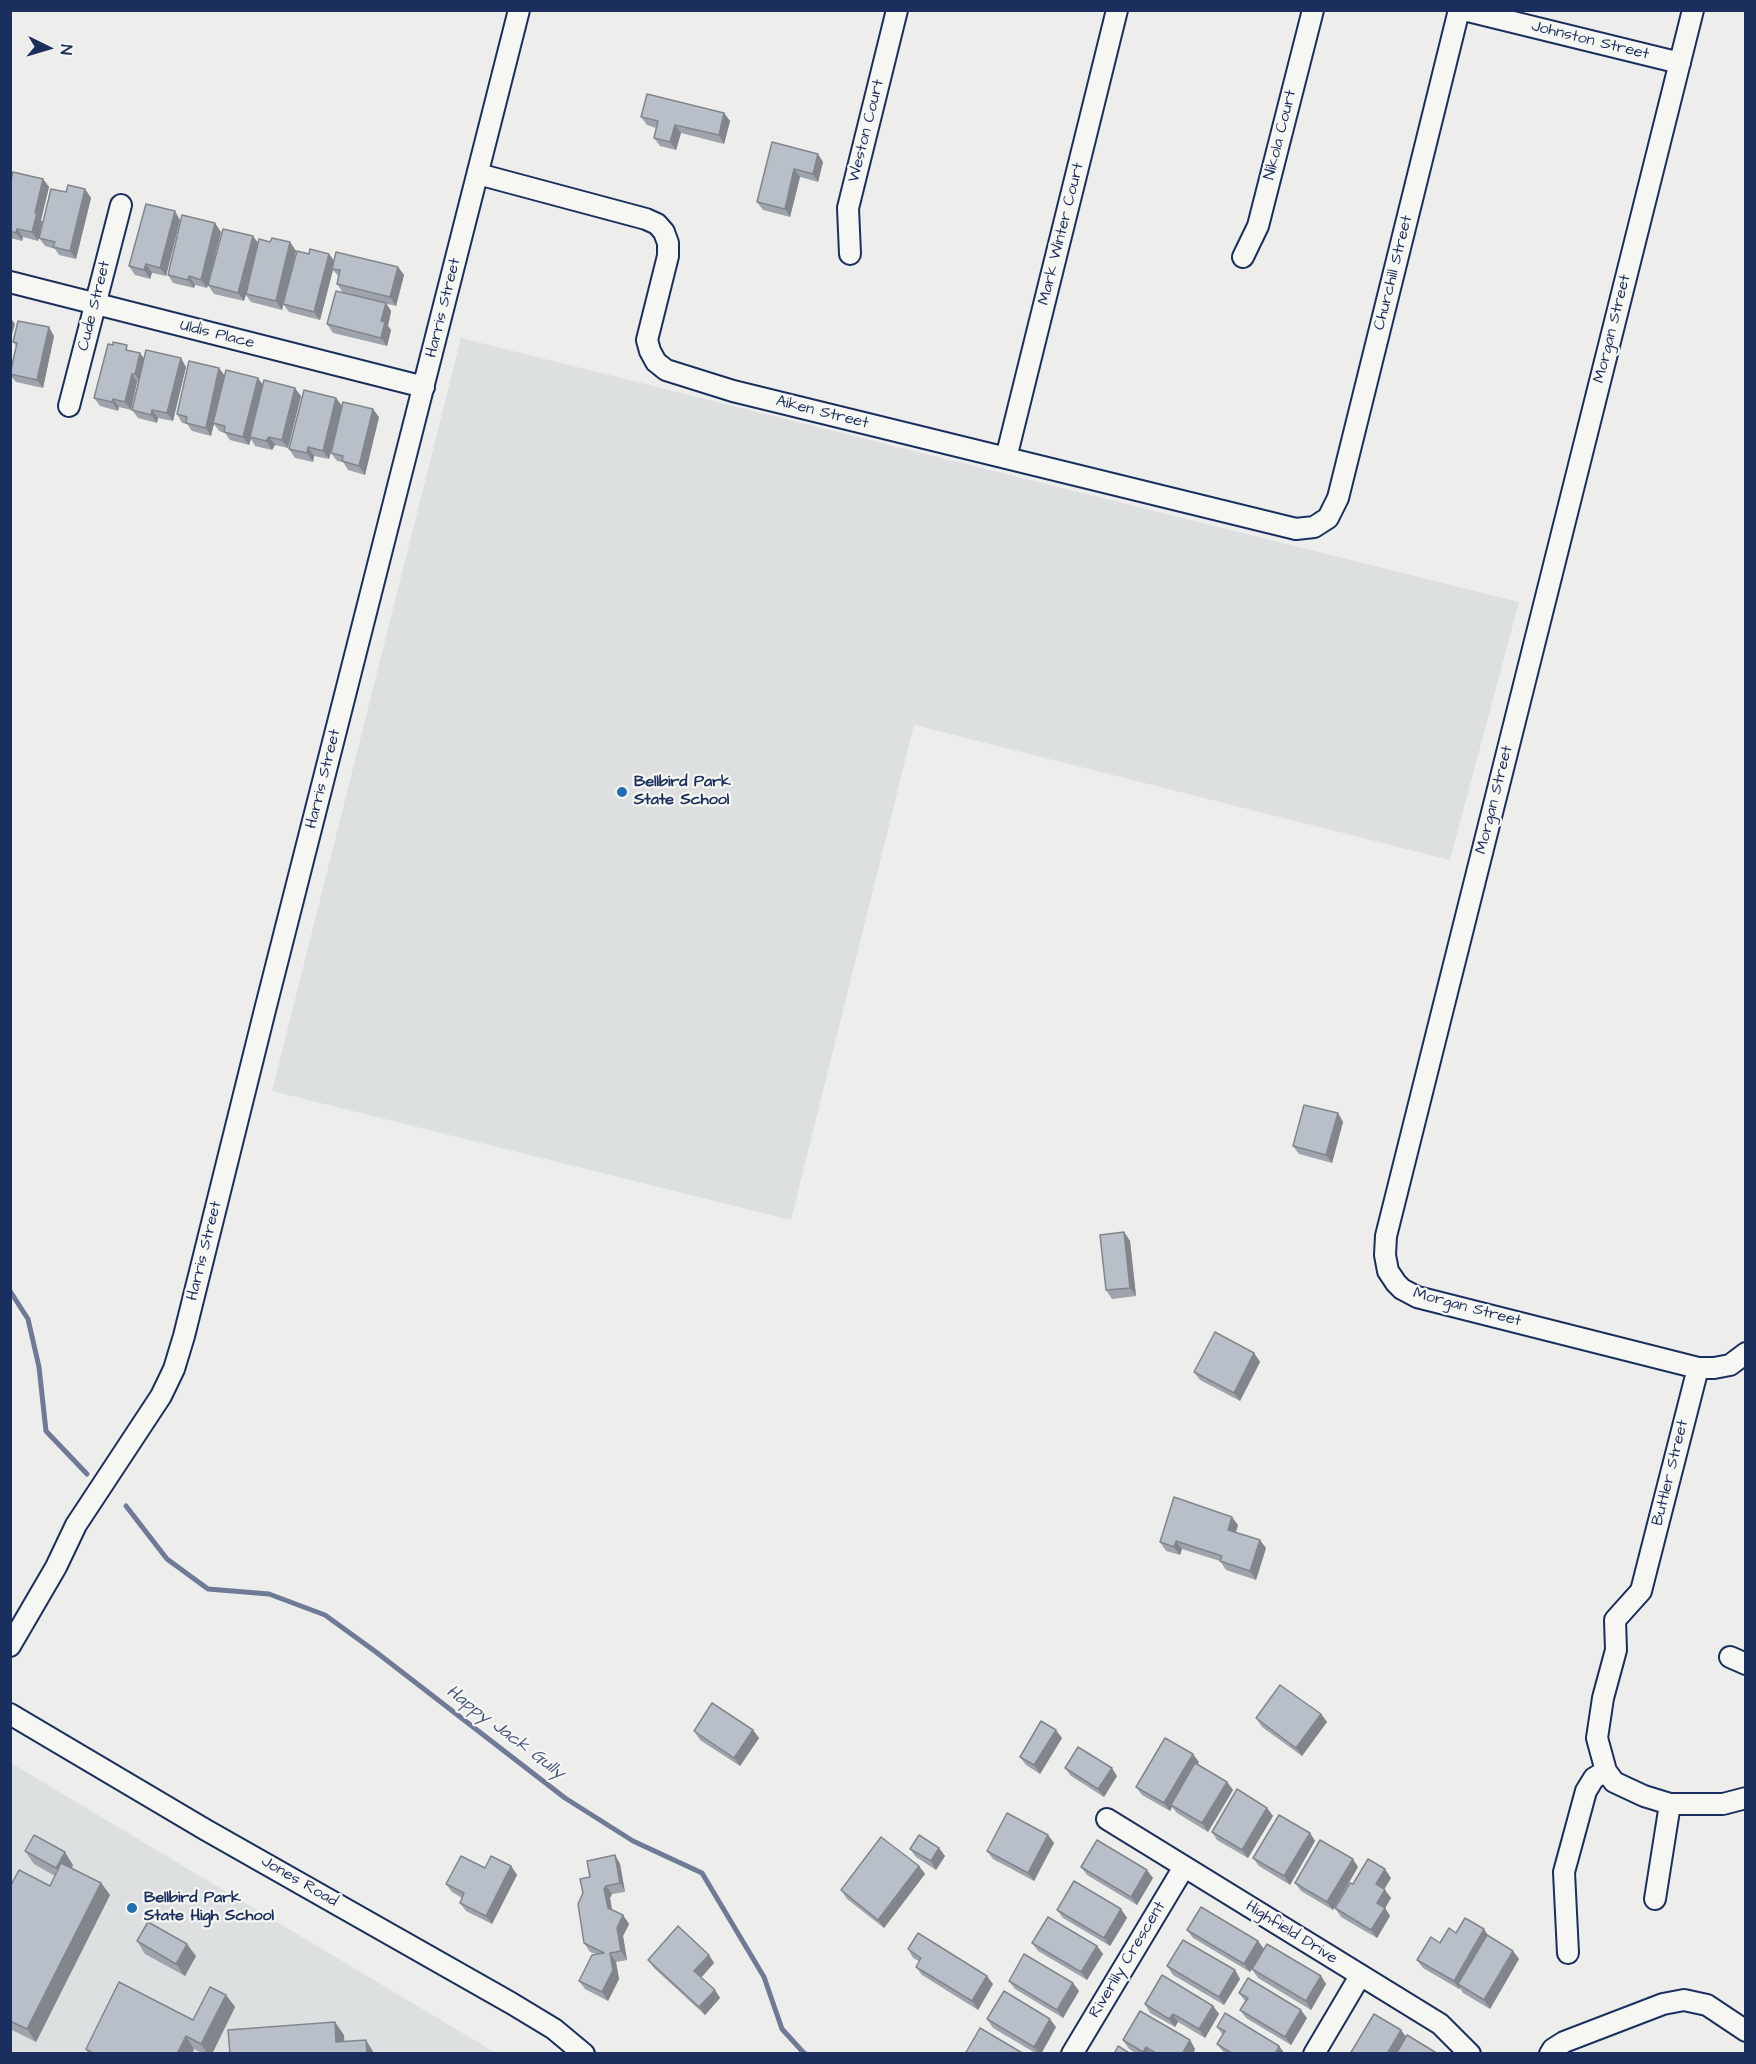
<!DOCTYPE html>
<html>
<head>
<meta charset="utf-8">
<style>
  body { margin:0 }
  #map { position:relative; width:1756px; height:2064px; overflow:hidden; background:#edeeec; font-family:"Architects Daughter",sans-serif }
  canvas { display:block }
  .frame { position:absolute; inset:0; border:12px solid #1b2f5e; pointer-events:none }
  .north { position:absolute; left:18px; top:18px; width:60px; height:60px; -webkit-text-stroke:4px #f6f6f2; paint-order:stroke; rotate:95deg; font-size:16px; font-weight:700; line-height:24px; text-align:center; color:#1b2f5e }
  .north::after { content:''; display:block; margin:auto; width:21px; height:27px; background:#1b2f5e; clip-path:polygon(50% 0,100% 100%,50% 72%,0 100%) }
</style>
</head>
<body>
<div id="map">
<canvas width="1756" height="2064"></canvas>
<div class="frame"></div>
<div class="north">N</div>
</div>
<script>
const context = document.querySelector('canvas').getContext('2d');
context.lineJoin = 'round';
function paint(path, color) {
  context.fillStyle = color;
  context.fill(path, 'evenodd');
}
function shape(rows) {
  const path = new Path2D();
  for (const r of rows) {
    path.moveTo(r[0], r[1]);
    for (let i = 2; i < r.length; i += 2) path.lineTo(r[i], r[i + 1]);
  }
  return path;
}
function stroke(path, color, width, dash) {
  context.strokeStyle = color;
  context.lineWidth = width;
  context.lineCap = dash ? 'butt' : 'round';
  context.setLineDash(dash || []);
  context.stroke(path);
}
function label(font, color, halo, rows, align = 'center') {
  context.font = font + ' "Architects Daughter",sans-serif';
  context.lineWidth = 4.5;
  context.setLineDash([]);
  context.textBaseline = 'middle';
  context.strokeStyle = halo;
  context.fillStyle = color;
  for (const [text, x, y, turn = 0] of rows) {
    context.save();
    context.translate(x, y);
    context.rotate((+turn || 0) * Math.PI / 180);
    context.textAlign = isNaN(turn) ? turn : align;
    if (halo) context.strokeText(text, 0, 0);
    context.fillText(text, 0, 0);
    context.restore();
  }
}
paint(shape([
  [461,338,1519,602,1450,860,914,725,791,1220,272,1091],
  [11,1763,496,2053,11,2053]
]), '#dde0e1');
stroke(shape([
  [10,1291,28,1319,39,1367,46,1431,87,1474],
  [126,1506,167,1559,208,1589,269,1594,325,1615,376,1652,565,1798,633,1841,702,1873,764,1977,782,2029,803,2052,806,2054]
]), '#6e7a96', 5);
const minor = shape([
  [1464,10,1680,63],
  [1693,10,1386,1236,1385,1255,1388,1271,1396,1283,1402,1289,1417,1297,1698,1368],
  [478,174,646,219,657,224,664,232,668,243,668,256,647,340,650,351,656,362,666,370,733,391,1296,529,1314,527,1328,518,1338,498,1459,10],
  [850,254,848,208,897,10],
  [1243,257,1258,226,1313,10],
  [10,282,424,387],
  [69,406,121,205],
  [1006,458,1117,10],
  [1746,1353,1730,1365,1714,1368,1698,1368,1641,1591,1615,1620,1616,1650,1603,1698,1597,1738,1606,1771,1614,1782,1644,1796,1670,1804,1723,1804,1746,1798],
  [10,1646,56,1567,76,1525,161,1396,174,1369,184,1336,265,1010,519,10],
  [1730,1657,1746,1664],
  [10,1714,206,1830,511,2003,554,2029,584,2054],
  [1107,1819,1440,2024,1470,2054],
  [1655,1899,1670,1804],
  [1568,1953,1564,1872,1586,1791,1594,1778,1606,1771],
  [1072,2054,1184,1867],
  [1314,2054,1360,1976],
  [1550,2054,1553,2049,1564,2042,1663,2004,1684,2000,1707,2005,1746,2031]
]);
stroke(minor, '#1b2f5e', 24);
stroke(minor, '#f6f6f2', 20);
paint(shape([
  [724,113,730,121,724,144,681,133,676,150,660,146,654,138,656,128,647,125,641,117],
  [772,142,823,162,818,182,800,177,790,217,763,210,757,202],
  [10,176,12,178,43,179,49,187,41,220,42,222,38,241,23,237,22,241,10,238],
  [85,189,91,198,76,259,59,255,55,249,45,246,39,238,66,192],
  [180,220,166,276,152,273,150,279,135,275,129,266],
  [221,232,207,288,195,285,194,288,173,283,168,275],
  [270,242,290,242,296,251,284,303,309,254,329,254,334,261,398,267,404,275,396,306,363,298,386,303,391,311,388,326,391,330,387,346,333,333,327,324,343,293,337,284,339,277,333,270,320,320,289,312,283,304,282,310,251,302,246,295,244,301,214,294,208,285,258,243],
  [54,336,43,388,16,382,10,375,10,370,16,346,13,342],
  [131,351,144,359,186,367,173,421,158,418,157,423,138,418,132,410,138,382,137,382,131,410,119,407,118,411,100,406,94,398],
  [225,376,258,378,263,385,301,396,288,448,275,445,272,450,255,446,251,439,249,445,230,440,225,433,219,431,214,424,211,436,192,431,187,424,182,423,177,414],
  [336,398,342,406,329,459,314,456,313,462,295,458,289,449],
  [379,417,365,475,348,470,343,462,337,461,331,453],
  [1338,1113,1343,1122,1332,1163,1299,1154,1293,1146],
  [1124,1232,1130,1241,1136,1296,1112,1299,1106,1290],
  [1254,1353,1260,1362,1240,1401,1200,1380,1194,1372],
  [1238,1525,1236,1532,1266,1548,1256,1580,1226,1570,1220,1561,1182,1549,1180,1555,1166,1551,1160,1542],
  [1321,1714,1327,1722,1302,1756,1262,1727,1256,1718],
  [753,1730,759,1738,740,1766,700,1740,694,1731],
  [1062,1738,1040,1774,1026,1765,1020,1757],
  [1199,1762,1198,1764,1227,1782,1233,1790,1208,1832,1177,1813,1172,1807,1170,1811,1142,1795,1136,1787],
  [1065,1768,1117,1776,1104,1797,1071,1776],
  [1267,1808,1273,1816,1248,1858,1217,1840,1212,1832],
  [1310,1833,1315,1841,1290,1885,1259,1866,1253,1858],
  [1048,1835,1054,1843,1034,1881,993,1859,987,1851],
  [939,1848,945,1856,936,1870,916,1857,910,1849],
  [25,1851,73,1865,72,1868,101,1883,110,1895,36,2042,10,2029,10,1887,50,1886,55,1876,34,1864],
  [615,1855,620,1864,625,1892,612,1894,610,1898,612,1910,623,1915,629,1924,623,1936,627,1960,616,1962,619,1979,608,2001,585,1989,579,1981,596,1954,590,1952,584,1943,590,1877],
  [511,1866,517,1875,492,1924,466,1911,460,1903,462,1898,452,1892,446,1884,485,1868],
  [919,1866,925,1874,884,1928,847,1899,841,1890],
  [1081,1867,1153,1878,1137,1905,1087,1875],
  [1358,1867,1333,1910,1301,1891,1295,1883],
  [1391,1878,1384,1889,1391,1898,1385,1908,1390,1916,1377,1938,1341,1917,1335,1908,1353,1884],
  [1121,1909,1127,1918,1110,1946,1063,1918,1057,1910],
  [1187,1930,1258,1941,1264,1949,1250,1972,1193,1938],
  [1456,1933,1489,1936,1513,1951,1519,1959,1490,2009,1463,1993,1460,1988,1459,1989,1423,1968,1417,1960,1440,1943],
  [137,1941,196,1956,185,1976,145,1954],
  [1032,1943,1097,1946,1103,1954,1087,1980,1038,1951],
  [908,1949,993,1984,978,2010,922,1975,916,1967,919,1961,913,1958],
  [709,1955,714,1963,701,1977,715,1990,720,1998,705,2015,654,1968,648,1960],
  [1167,1966,1235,1970,1240,1979,1224,2005,1173,1975],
  [1252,1969,1321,1976,1326,1984,1311,2010,1258,1978],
  [1009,1981,1073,1983,1079,1991,1063,2018,1015,1989],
  [1239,1993,1307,2018,1291,2045,1246,2018,1240,2010,1245,2001],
  [226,1995,235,2007,212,2054,204,2054,194,2049,192,2054,89,2054,86,2049,193,2020],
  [1145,2004,1213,2006,1219,2014,1205,2038,1178,2022,1175,2027,1150,2013],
  [987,2019,1056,2027,1041,2054,1037,2054,993,2028],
  [1217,2027,1279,2046,1285,2054,1225,2054,1217,2044,1223,2035],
  [1123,2040,1190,2040,1195,2049,1193,2054,1137,2054,1129,2049]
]), '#9fa4ac');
paint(shape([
  [724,113,730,121,724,144,719,135],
  [675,125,681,133,676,150,670,142],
  [818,154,823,162,818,182,813,174],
  [794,169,800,177,790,217,785,209],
  [43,179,49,187,41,220,42,222,38,241,32,232,35,213],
  [85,189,91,198,76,259,70,251],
  [175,211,180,220,166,276,160,268],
  [215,223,221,232,207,288,201,280],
  [17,229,23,237,22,241,16,233],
  [253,236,259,244,244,301,238,293],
  [290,242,296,251,282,310,276,301],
  [329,254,335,262,320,320,314,312],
  [146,264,152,273,150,279,144,270],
  [398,267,404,275,396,306,390,297],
  [189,276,195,285,194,288,188,280],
  [386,303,391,311,388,326,391,330,387,346,381,338,381,321],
  [10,317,15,324,10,342],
  [49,327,54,336,43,388,37,380],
  [140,353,146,361,140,382,135,374],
  [181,358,186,367,173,421,167,413],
  [219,368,225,376,211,436,206,428],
  [132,374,137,382,131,410,125,402],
  [258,378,264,387,250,437,251,439,249,445,243,437],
  [295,388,301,396,288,448,282,440],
  [336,398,342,406,329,459,323,451],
  [113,399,119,407,118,411,112,402],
  [373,409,379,417,365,475,359,466],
  [152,410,158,418,157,423,151,415],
  [269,437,275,445,272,450,266,441],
  [308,447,314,456,313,462,307,453],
  [1338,1113,1343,1122,1332,1163,1326,1155],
  [1124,1232,1130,1241,1136,1296,1130,1288],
  [1254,1353,1260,1362,1240,1401,1234,1393],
  [1232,1517,1238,1525,1234,1538,1228,1530],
  [1260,1540,1266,1548,1256,1580,1250,1571],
  [1176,1541,1182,1549,1180,1555,1174,1547],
  [1321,1714,1327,1722,1302,1756,1296,1748],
  [753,1730,759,1738,740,1766,734,1758],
  [1056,1730,1062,1738,1040,1774,1034,1765],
  [1193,1754,1199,1762,1173,1806,1171,1805,1172,1807,1170,1811,1164,1803],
  [1112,1768,1117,1776,1104,1797,1098,1789],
  [1227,1782,1233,1790,1208,1832,1202,1823],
  [1267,1808,1273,1816,1248,1858,1242,1850],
  [1310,1833,1315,1841,1290,1885,1284,1876],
  [1048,1835,1054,1843,1034,1881,1028,1873],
  [939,1848,945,1856,936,1870,931,1861],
  [65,1852,73,1865,65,1881,56,1868],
  [615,1855,620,1864,625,1892,620,1883],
  [1353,1859,1358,1867,1333,1910,1327,1902],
  [511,1866,517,1875,492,1924,486,1916],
  [919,1866,925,1874,884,1928,878,1920],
  [1385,1869,1391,1878,1382,1893,1376,1884],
  [1147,1870,1153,1878,1137,1905,1131,1897],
  [101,1883,110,1895,36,2042,27,2029],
  [606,1886,612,1894,610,1898,613,1916,608,1908,604,1889],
  [1385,1890,1391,1898,1385,1908,1390,1916,1377,1938,1371,1930,1377,1903],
  [1121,1909,1127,1918,1110,1946,1104,1938],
  [623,1915,629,1924,623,1936,627,1960,621,1951,617,1928],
  [1484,1929,1490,1938,1458,1984,1460,1988,1459,1989,1454,1981],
  [1258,1941,1264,1949,1250,1972,1244,1964],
  [187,1944,196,1956,185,1976,176,1964],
  [1097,1946,1103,1954,1087,1980,1081,1972],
  [1513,1951,1519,1959,1490,2009,1484,2000],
  [610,1953,616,1962,619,1979,608,2001,602,1992],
  [709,1955,714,1963,700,1979,694,1971],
  [1235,1970,1240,1979,1224,2005,1219,1997],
  [987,1976,993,1984,978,2010,972,2001],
  [1321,1976,1326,1984,1311,2010,1306,2001],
  [1073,1983,1079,1991,1063,2018,1057,2010],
  [715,1990,720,1998,705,2015,699,2007],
  [226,1995,235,2007,212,2054,208,2054,201,2044],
  [1213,2006,1219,2014,1205,2038,1199,2029],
  [1301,2010,1307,2018,1291,2045,1285,2037],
  [1173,2014,1178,2022,1175,2027,1169,2019],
  [1050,2019,1056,2027,1041,2054,1039,2054,1034,2047],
  [335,2022,344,2035,345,2054,336,2042],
  [1401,2030,1407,2038,1398,2054,1387,2054],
  [186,2036,194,2049,192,2054,177,2054],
  [366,2040,374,2053,375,2054,367,2054],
  [1190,2040,1195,2049,1193,2054,1182,2054],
  [1279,2046,1285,2054,1275,2054],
  [1146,2047,1151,2054,1144,2054,1143,2052]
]), '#82868c');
const building = shape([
  [647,94,724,113,719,135,675,125,670,142,654,138,658,121,641,117,647,94],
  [772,142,818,154,813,174,794,169,785,209,757,202,772,142],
  [13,172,43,179,35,213,37,213,32,232,17,229,16,233,10,231,10,183,13,172],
  [68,185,85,189,70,251,53,247,55,242,39,238,51,189,66,192,68,185],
  [146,204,175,211,160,268,146,264,144,270,129,266,146,204],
  [182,215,215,223,201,280,189,276,188,280,168,275,182,215],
  [223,229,253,236,238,293,208,285,223,229],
  [272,238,290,242,276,301,246,294,259,239,270,242,272,238],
  [310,249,329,254,314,312,283,304,297,251,309,254,310,249],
  [336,252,398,267,390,297,337,284,340,270,332,269,336,252],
  [336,291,386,303,381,321,385,322,381,338,327,324,336,291],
  [18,321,49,327,37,380,10,374,17,343,13,342,18,321],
  [113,342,127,345,126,350,140,353,135,374,132,374,125,402,113,399,112,402,94,398,108,344,113,345,113,342],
  [146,350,181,358,167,413,152,410,151,415,132,410,146,350],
  [189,361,219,368,206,428,186,423,187,417,177,414,189,361],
  [226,370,258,378,243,437,224,432,225,426,213,423,226,370],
  [264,380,295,388,282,440,269,437,266,441,250,437,264,380],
  [304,390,336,398,323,451,308,447,307,453,289,449,304,390],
  [343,402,373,409,359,466,342,461,343,456,331,453,343,402],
  [1304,1105,1338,1113,1326,1155,1293,1146,1304,1105],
  [1124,1232,1130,1288,1106,1290,1100,1235,1124,1232],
  [1215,1332,1254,1353,1234,1393,1194,1372,1215,1332],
  [1174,1497,1232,1517,1228,1530,1260,1540,1250,1571,1220,1561,1222,1556,1176,1541,1174,1547,1160,1542,1174,1497],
  [1280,1685,1321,1714,1296,1748,1256,1718,1280,1685],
  [712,1703,753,1730,734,1758,694,1731,712,1703],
  [1041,1721,1056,1730,1034,1765,1020,1757,1041,1721],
  [1165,1738,1193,1754,1164,1803,1136,1787,1165,1738],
  [1078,1747,1112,1768,1098,1789,1065,1768,1078,1747],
  [1195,1763,1227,1782,1202,1823,1171,1805,1195,1763],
  [1237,1789,1267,1808,1242,1850,1212,1832,1237,1789],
  [1007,1813,1048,1835,1028,1873,987,1851,1007,1813],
  [1279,1815,1310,1833,1284,1876,1253,1858,1279,1815],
  [34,1835,65,1852,56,1868,25,1851,34,1835],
  [919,1835,939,1848,931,1861,910,1849,919,1835],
  [881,1837,919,1866,878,1920,841,1890,881,1837],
  [1097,1840,1147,1870,1131,1897,1081,1867,1097,1840],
  [1320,1840,1353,1859,1327,1902,1295,1883,1320,1840],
  [615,1855,620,1883,606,1886,604,1889,608,1908,623,1915,617,1928,621,1951,610,1953,613,1970,602,1992,579,1981,592,1955,604,1953,584,1943,578,1904,583,1893,580,1879,590,1877,587,1861,615,1855],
  [461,1856,485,1868,491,1856,511,1866,486,1916,460,1903,464,1893,446,1884,461,1856],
  [1368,1859,1385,1869,1376,1884,1385,1890,1377,1903,1385,1908,1371,1930,1335,1908,1350,1883,1353,1884,1368,1859],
  [61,1863,101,1883,27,2029,10,2021,10,1887,19,1870,50,1886,61,1863],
  [1074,1881,1121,1909,1104,1938,1057,1910,1074,1881],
  [1201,1907,1258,1941,1244,1964,1187,1930,1201,1907],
  [1048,1917,1097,1946,1081,1972,1032,1943,1048,1917],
  [1465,1918,1484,1929,1454,1981,1417,1960,1431,1937,1440,1943,1449,1928,1456,1933,1465,1918],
  [148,1922,187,1944,176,1964,137,1941,148,1922],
  [678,1926,709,1955,694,1971,715,1990,699,2007,648,1960,678,1926],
  [918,1933,987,1976,972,2001,916,1967,921,1958,908,1949,918,1933],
  [1487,1935,1513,1951,1484,2000,1458,1984,1487,1935],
  [1183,1940,1235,1970,1219,1997,1167,1966,1183,1940],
  [1267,1944,1321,1976,1306,2001,1252,1969,1267,1944],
  [1024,1954,1073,1983,1057,2010,1009,1981,1024,1954],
  [1162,1975,1213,2006,1199,2029,1173,2014,1169,2019,1145,2004,1162,1975],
  [1248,1978,1301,2010,1285,2037,1240,2010,1248,1998,1239,1993,1248,1978],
  [119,1982,193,2020,210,1987,226,1995,201,2044,186,2036,177,2054,94,2054,86,2049,119,1982],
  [1004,1991,1050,2019,1034,2047,987,2019,1004,1991],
  [1140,2011,1190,2040,1182,2054,1157,2054,1146,2047,1143,2052,1123,2040,1140,2011],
  [1225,2013,1279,2046,1275,2054,1233,2054,1217,2044,1225,2031,1217,2027,1225,2013],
  [1374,2014,1401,2030,1387,2054,1350,2054,1374,2014],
  [335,2022,336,2042,366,2040,367,2054,230,2054,228,2030,335,2022],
  [980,2028,1024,2054,965,2054,980,2028],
  [1407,2035,1435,2052,1434,2054,1396,2054,1407,2035],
  [1118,2046,1131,2054,1114,2054,1118,2046]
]);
paint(building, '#b9bfc8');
stroke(building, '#82868c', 1.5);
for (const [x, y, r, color] of [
  [622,792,6,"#1f6fb2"],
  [132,1908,6,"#1f6fb2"]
]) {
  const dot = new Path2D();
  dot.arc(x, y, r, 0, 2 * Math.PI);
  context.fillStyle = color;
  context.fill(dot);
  stroke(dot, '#f6f6f2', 2);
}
label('16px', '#1b2f5e', '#f6f6f2', [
  ["Johnston Street",1590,41,14],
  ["Weston Court",867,131,-76],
  ["Nikola Court",1281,135,-76],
  ["Mark Winter Court",1062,234,-76],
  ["Churchill Street",1394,273,-76],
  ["Cude Street",95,306,-76],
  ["Harris Street",444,308,-76],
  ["Morgan Street",1613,329,-76],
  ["Uldis Place",217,335,14],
  ["Aiken Street",822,413,14],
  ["Harris Street",324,779,-76],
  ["Morgan Street",1495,800,-76],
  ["Harris Street",205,1251,-76],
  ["Morgan Street",1467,1308,15],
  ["Buttler Street",1671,1473,-76],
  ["Jones Road",299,1882,30],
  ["Highfield Drive",1291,1933,32],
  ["Riverlily Crescent",1128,1960,-59]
]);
label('bold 16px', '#1b2f5e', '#f6f6f2', [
  ["Bellbird Park",634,783],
  ["State School",634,801],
  ["Bellbird Park",144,1899],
  ["State High School",144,1917]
], 'left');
label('italic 18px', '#44547a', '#f6f6f2', [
  ["Happy Jack Gully",505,1733,37]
]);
</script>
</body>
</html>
